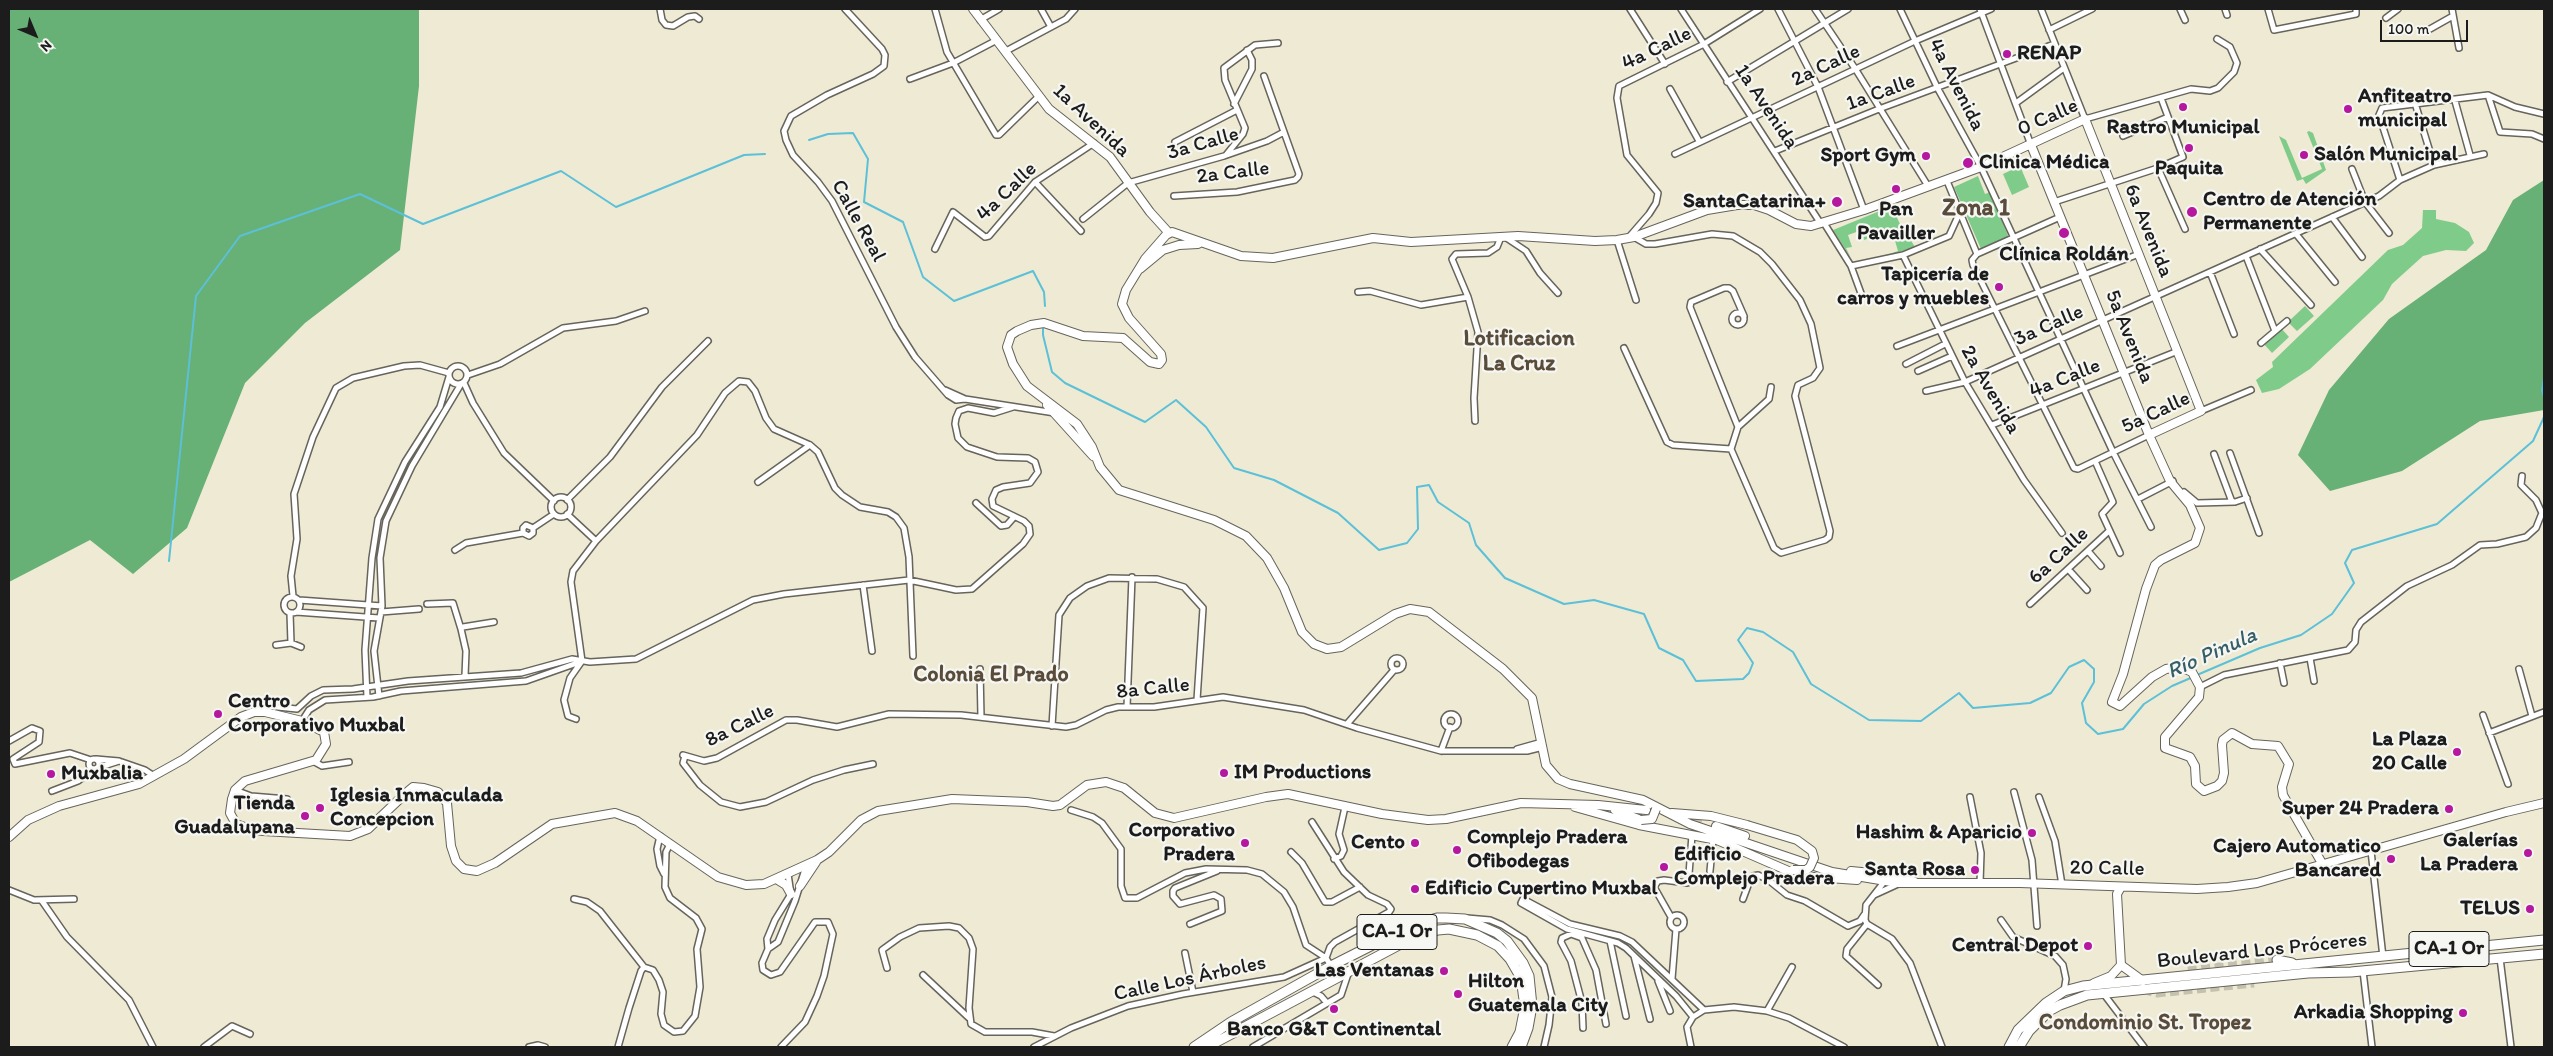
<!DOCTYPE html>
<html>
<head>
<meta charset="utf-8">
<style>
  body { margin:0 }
  #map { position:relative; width:2553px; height:1056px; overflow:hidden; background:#eeead3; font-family:Itim,sans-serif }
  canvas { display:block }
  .frame { position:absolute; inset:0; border:10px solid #1c1c1c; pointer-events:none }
  .north { position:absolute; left:10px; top:10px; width:50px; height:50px; -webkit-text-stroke:4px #f6f6f2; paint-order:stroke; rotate:135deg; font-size:14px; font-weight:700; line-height:20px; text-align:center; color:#1c1c1c }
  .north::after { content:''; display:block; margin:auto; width:18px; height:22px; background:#1c1c1c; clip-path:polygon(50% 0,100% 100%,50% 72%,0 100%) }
  .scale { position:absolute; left:2380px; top:20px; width:88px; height:22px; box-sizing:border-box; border:2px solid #1c1c1c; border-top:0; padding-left:6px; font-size:15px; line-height:18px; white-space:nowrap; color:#1c1c1c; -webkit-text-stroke:4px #f6f6f2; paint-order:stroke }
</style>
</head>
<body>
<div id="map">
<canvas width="2553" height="1056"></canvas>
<div class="frame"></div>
<div class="north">N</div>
<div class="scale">100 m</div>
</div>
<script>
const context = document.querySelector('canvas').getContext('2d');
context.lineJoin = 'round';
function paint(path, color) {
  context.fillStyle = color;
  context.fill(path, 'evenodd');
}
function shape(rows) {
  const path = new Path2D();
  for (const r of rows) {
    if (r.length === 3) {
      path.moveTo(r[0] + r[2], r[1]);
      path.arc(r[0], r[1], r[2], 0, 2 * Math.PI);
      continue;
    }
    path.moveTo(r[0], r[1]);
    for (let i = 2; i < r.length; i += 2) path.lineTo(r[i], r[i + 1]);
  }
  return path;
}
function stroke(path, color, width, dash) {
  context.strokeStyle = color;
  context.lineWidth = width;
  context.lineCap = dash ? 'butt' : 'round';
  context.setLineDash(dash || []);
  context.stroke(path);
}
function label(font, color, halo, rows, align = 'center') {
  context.font = font + ' Itim,sans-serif';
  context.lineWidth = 4.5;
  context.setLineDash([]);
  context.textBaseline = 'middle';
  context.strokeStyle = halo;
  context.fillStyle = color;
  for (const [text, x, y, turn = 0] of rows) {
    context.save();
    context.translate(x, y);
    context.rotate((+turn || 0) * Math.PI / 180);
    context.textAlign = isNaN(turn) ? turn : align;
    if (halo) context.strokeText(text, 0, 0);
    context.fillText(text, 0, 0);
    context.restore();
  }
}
paint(shape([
  [2309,131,2313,133,2326,170,2306,184,2303,179,2297,181,2279,136,2286,140,2302,178,2322,169,2307,132],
  [2020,166,2029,187,2012,195,2003,174],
  [1978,176,1985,194,1990,192,2009,238,1981,249,1954,187],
  [1892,206,1899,222,1915,247,1860,264,1898,251,1893,234,1886,236,1884,233,1864,240,1862,230,1848,235,1852,247,1846,248,1851,258,1833,230],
  [2423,210,2436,210,2436,219,2455,223,2469,232,2474,243,2466,251,2446,250,2423,256,2392,284,2383,300,2310,369,2279,389,2262,393,2256,380,2273,367,2272,362,2388,250,2403,245,2422,228],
  [2305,306,2314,316,2297,331,2288,322],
  [2280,327,2289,337,2272,353,2263,343]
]), '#7fcc8a');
paint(shape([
  [9,9,419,9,419,86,400,250,305,323,245,383,187,528,133,574,90,540,9,582],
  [2544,180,2544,410,2480,421,2402,471,2330,491,2298,455,2329,390,2389,319,2486,250,2513,200]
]), '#67b076');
stroke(shape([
  [809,140,828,134,853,133,868,159,864,202,903,222,923,277,954,301,1033,271,1044,292,1045,306],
  [1043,327,1043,335,1052,372,1065,383,1145,422,1176,400,1206,427,1234,468,1274,480,1338,513,1379,550,1407,543,1418,529,1417,487,1429,485,1438,502,1469,523,1476,545,1505,578,1564,604,1594,600,1644,614,1659,648,1683,660,1696,681,1743,679,1749,673,1753,663,1738,640,1747,628,1763,632,1793,652,1811,684,1869,720,1921,721,1959,693,1973,708,2030,703,2051,693,2069,667,2084,660,2094,669,2094,682,2082,703,2086,723,2098,734,2123,729,2144,704,2172,686,2193,677],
  [2544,378,2542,390,2544,397],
  [169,561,196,296,240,236,360,194,423,224,561,171,616,207,744,155,765,154],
  [2197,675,2260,648,2301,635,2332,614,2354,583,2345,563,2352,550,2437,524,2533,441,2544,417]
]), '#5bc0d8', 2);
stroke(shape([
  [1682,818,1702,823]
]), '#c4c1ae', 8, [8, 4]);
stroke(shape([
  [2188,971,2277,960],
  [2146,986,2149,991,2157,993,2254,983]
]), '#c4c1ae', 9, [9, 4.5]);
const street = shape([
  [660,9,662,20,666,25,673,26,688,17,695,16,699,19],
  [845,9,882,49,885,55,884,66,873,74,827,95,791,116,784,131,786,140,793,155,818,182,832,201,896,327,915,357,948,395,956,400,965,399,1055,413],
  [935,9,947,52,996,135,999,135,1039,96],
  [1041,9,1051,27],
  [1630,9,1665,64],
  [1681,9,1821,224],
  [1778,9,1818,87,1864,210],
  [1815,9,1856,70,1928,186],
  [1900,9,1938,89,1981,167,2113,452,2151,527],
  [1980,9,2031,145],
  [2041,9,2085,119,2191,89,2210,91,2218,88,2234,72,2237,63,2230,47,2217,39],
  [2180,9,2185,20],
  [2225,9,2227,15],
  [2268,9,2274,30,2356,14,2356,9],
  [2452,9,2459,48],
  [2386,18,2398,9],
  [980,20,999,9],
  [2430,29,2453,16],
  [2049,30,2092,9],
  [1006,51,1066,19,1075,9],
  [910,79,953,63,997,40],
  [1727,82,1848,9],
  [1670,89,1699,141],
  [2488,95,2500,132,2532,134,2544,139],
  [2455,101,2470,155],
  [2016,103,2064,68],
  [2415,103,2434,165],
  [1234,104,1252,69,1252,60,1247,50],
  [2123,136,2168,117],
  [1175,142,1237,110],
  [1775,151,1879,109,2054,44],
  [1675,154,1915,41,1991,9],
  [1226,155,1243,134,1245,128,1225,80,1224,68,1255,45,1278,43],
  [2158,168,2185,229],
  [2352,169,2365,202,2389,233],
  [2400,180,2379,115,2382,108,2488,95,2515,107,2544,114],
  [1947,181,1977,254],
  [1035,182,1081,231],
  [1174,196,1237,192,1295,180,1298,177,1299,174,1264,76],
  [2054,202,2158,168,2183,157,2161,98],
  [2060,217,1977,254,1972,260,1973,265,2074,468,2078,469,2149,435],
  [2332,217,2362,257],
  [1083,219,1128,183,1224,156,1267,141,1284,132],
  [1824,223,1851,266,1862,296],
  [2296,234,2335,282],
  [1505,237,1526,251,1540,273,1558,293],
  [1629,237,1649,214,1656,203,1658,193,1627,155,1617,98,1619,86,1704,44,1760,9],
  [1634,237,1646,244,1655,244,1712,234,1733,236,1760,252,1772,264,1800,300,1811,324,1820,368,1813,378,1798,385,1795,396,1830,531,1829,537,1825,540,1781,553,1774,548,1731,449,1738,427,1769,399,1771,387],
  [1617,240,1636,300],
  [935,249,953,212,985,237,989,236,1035,182,1094,143],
  [2260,249,2311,305],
  [1903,255,1965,382,2024,480,2062,533],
  [2246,256,2275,331],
  [1851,266,1903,255,1949,236,1960,212],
  [2210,272,2234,334],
  [1358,292,1370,291,1421,305,1468,297],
  [1738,319,6],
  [2261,343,2287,321],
  [1897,346,2139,254],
  [1624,348,1667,442,1673,445,1731,449],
  [1906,364,1945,344],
  [458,375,9],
  [1918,371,1952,356],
  [468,375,500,364,563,328,616,321,645,311],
  [464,383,473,403,504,453,554,501],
  [945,390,965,399],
  [1926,391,1965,382,2379,196,2400,180,2434,165,2484,154],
  [2201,411,2251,390],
  [1475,421,1474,398,1478,332,1468,297,1452,259,1456,254,1488,253,1497,247,1501,237],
  [1992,425,2178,351],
  [1738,427,1690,307,1691,302,1724,288,1729,288,1733,291,1744,316],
  [2230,453,2259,533],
  [2214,454,2232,502],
  [2095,461,2113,502,2102,514,2120,553],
  [758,482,810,445],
  [2184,492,2197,503,2235,502,2247,498],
  [561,507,10],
  [2138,499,2173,481],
  [567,500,610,457,662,387,708,341],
  [976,503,1001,526,1007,525,1014,517],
  [567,514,596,541],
  [533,528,554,514],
  [455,550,466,543,523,533,529,536,533,533,533,528,526,525,523,528,523,533],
  [2088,551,2101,566],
  [2068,569,2087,590],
  [863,585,872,651],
  [293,596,291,576,297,539,294,494,313,437,336,388,353,378,404,366,420,365,449,373],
  [292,605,8],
  [299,600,382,606],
  [427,604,453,603,461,629],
  [2030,604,2109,531],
  [296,612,379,618],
  [381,612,419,609],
  [290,613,291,643,301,647],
  [276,645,291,643],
  [1397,664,6],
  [2310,658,2314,681],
  [2280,663,2284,683],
  [980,669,981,717],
  [2519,669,2532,716],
  [465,676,466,651,461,629,463,627,494,622],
  [2200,687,2224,675,2348,650,2355,642,2356,630,2361,622,2407,586,2452,565,2480,545,2497,544,2526,537,2536,528,2542,513,2536,500,2521,485,2522,476],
  [379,696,374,651,382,606,380,558,386,521,412,466,461,384],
  [367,697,365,650,372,558,378,519,405,462,440,407,449,377],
  [1127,707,1132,577],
  [255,711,268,706,297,709,311,696,323,690,353,689,408,681,521,673,572,659,590,662,636,659,753,600,784,594,909,580,956,590,972,589,1023,544,1030,534,1029,526,1024,521,993,506,992,499,996,490,1003,487,1030,483,1038,472,1035,462,1028,458,997,457,967,447,958,438,955,424,956,418,959,411,968,408,994,413,1013,407],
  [1451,721,7],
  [2483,715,2508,784],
  [576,719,568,716,564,700,570,678,582,661,571,582,573,571,596,541,697,435,725,393,739,381,748,382,755,391,766,418,774,429,810,445,818,452,835,488,842,495,860,507,888,512,896,517,904,528,909,557,913,656],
  [302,721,309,710,325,700,373,697,401,691,526,681,580,662],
  [1347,724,1394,670],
  [1052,726,1059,615,1070,598,1087,586,1109,578,1157,579,1184,587,1203,608,1197,700],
  [2489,733,2544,712],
  [9,741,32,728,40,731,39,742,13,759,15,764,70,753,91,760],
  [1517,749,1542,742],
  [1441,751,1450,727],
  [683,755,704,761,717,758,786,720,797,720,837,727,889,714,961,715,1066,727,1076,725,1106,710,1118,707,1154,707,1223,697,1304,710,1357,728,1441,751,1527,751,1543,747],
  [685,756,683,763,700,785,721,802,740,807,766,802,813,780,844,770,873,764],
  [94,764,5],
  [96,759,119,761,145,770,154,776],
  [313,761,322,766,349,762],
  [97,768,119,761],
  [235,790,251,796,287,799],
  [52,791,78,781,94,769],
  [2014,792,2032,860,2037,926],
  [1970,797,1981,853,1980,883],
  [2039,797,2055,841,2062,885],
  [1071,810,1093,817,1102,823,1121,849,1121,886,1125,898,1137,898,1185,873,1206,869,1247,870,1262,874,1284,892,1293,907,1306,945,1326,958,1331,966],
  [1312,822,1344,872,1368,895,1387,904,1391,909,1389,912,1335,942,1330,947,1326,958],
  [660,836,657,849,660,866,664,874],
  [2371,851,2383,957],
  [1291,852,1302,863,1325,902,1332,902,1360,887],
  [1334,859,1341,856,1344,850,1339,834,1345,807],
  [1710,871,1713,839],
  [1689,874,1692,835],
  [1884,882,1866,905,1865,920,1867,924,1892,939,1910,963,1942,1047],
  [9,890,34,900,74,899],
  [1874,895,1898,884],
  [574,899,587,902,600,911,644,967],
  [1743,899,1750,880,1753,876,1758,875,1767,879,1787,895,1805,901,1848,926,1860,921,1864,915],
  [42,901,67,937,129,1000,153,1047],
  [1677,922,7],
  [1671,917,1654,887,1658,881,1664,880,1687,883],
  [1467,918,1490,920,1502,925,1524,939,1544,966,1552,997,1549,1025,1544,1047],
  [2001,920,2013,937,2055,956,2063,965,2066,979,2064,991],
  [1190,924,1222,911,1221,899,1214,895,1180,904,1173,896,1173,891,1175,888,1217,871],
  [1867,924,1847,949,1846,956,1878,985],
  [1581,936,1596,970,1606,1024],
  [1582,938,1571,934,1562,938,1561,942,1571,961,1582,1003,1583,1028],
  [1610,941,1626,1016],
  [768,949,778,942,795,901,806,866],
  [1185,953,1193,992],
  [1634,956,1650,1019],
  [2500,958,2511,1047],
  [887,968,882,950,900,937,919,928,949,926,959,928,969,938,973,949,969,1008,971,1024,985,1032,1032,1032,1054,1036],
  [2363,971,2372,1047],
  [923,975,969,1018],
  [1672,979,1676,929],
  [1658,981,1670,1011],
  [1313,992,1321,996,1327,1003],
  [2103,993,2144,1047],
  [1767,1011,1792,967],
  [1693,1017,1676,996,1626,948,1618,943,1567,929,1521,903,1523,899,1570,924,1620,936,1632,942,1704,1010],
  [204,1047,232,1026,250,1034],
  [529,1047,538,1045,545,1047],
  [618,1047,629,1008,641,971,644,967,653,970,659,980,663,992,661,1014,664,1025,674,1032,683,1031,695,1016,700,987,697,949,702,929,696,918,670,898,665,887,666,852,670,844],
  [781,1047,805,1022,817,996,824,976,833,934,828,922,815,922,780,972,771,975,763,970,762,963,768,949,767,939,775,920,791,894,788,874],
  [1034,1047,1071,1028,1128,1006,1183,994,1284,977,1326,958],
  [1253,1047,1341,995,1348,974],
  [1691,1047,1687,1027,1693,1017,1704,1010,1734,1007,1767,1011,1789,1018,1844,1047]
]);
const secondary = shape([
  [973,9,1049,109,1110,157,1150,212,1169,233],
  [2031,145,2149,435,2170,481,2190,505,2200,528,2195,543,2161,560,2155,565,2146,589,2123,674,2112,702,2120,706,2152,677,2166,669,2180,667,2192,672,2200,687,2199,697,2165,737,2165,748,2190,757,2195,766,2196,784,2204,791,2217,786,2222,781,2224,773,2222,745,2223,740,2232,733,2252,744,2278,746,2289,764,2282,787,2283,795,2323,865],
  [1140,269,1163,250,1179,245,1198,244],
  [1047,405,1093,456],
  [2149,435,2201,411,2085,119,1981,167,1864,210,1811,226,1796,224,1769,210,1754,205,1737,205,1707,210,1634,237,1617,240,1595,241,1518,236,1411,242,1373,238,1273,258,1241,256,1172,232,1166,235,1145,259,1126,290,1122,304,1129,318,1161,354,1162,360,1159,364,1150,362,1123,338,1083,336,1044,323,1031,325,1017,331,1011,335,1007,347,1013,364,1027,386,1077,424,1092,447,1100,467,1119,490,1214,520,1246,536,1267,558,1284,588,1302,632,1314,644,1327,649,1341,647,1395,614,1410,609,1429,612,1503,669,1532,698,1546,765,1558,779,1570,784,1643,800,1690,824,1832,872,1898,883,2020,883,2197,889,2228,887,2257,883,2506,812,2544,803],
  [1575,807,1639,825,1717,840,1800,876,1857,880],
  [1615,810,1641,820],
  [1672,813,1711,816,1747,825],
  [1716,826,1745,836],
  [9,837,28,820,59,806,139,784,184,759,241,717,254,712,265,712,302,721,324,732,326,744,316,760,245,781,235,790,232,799,230,813,236,824,250,829,263,831,350,836,368,829,407,792,413,787,424,788,438,792,447,803,451,846,456,861,464,869,477,871,495,863,552,824,615,813,637,821,718,877,746,885,764,884,817,860,829,852,861,820,878,811,952,799,1027,802,1053,806,1060,805,1087,785,1106,782,1124,788,1155,813,1174,818,1266,797,1288,794,1382,814,1428,820,1446,819,1521,803,1598,805,1646,810],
  [1851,871,1903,876,1915,882],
  [778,880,786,885,791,894],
  [800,886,816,862],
  [2121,887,2117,894,2121,965,2143,981],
  [2094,983,2111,976,2121,965]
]);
const highway = shape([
  [2277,960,2292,963],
  [1194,1047,1231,1022,1331,966,1410,926,1437,918,1446,918,1465,919,1497,933,1507,941,1523,963,1529,976,1532,1006,1528,1028,1521,1047],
  [1207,1047,1414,937,1438,930,1449,929,1477,935,1498,946,1510,959,1521,978,1525,1007,1520,1032,1512,1047],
  [2009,1047,2018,1030,2046,1003,2064,991,2083,986,2544,940],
  [2019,1047,2029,1031,2049,1011,2060,1005,2087,995,2308,973,2351,972,2544,954]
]);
stroke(street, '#66645c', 8);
stroke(secondary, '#66645c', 10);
stroke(highway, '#66645c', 11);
stroke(street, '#fff', 5);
stroke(secondary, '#fff', 8);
stroke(highway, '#fff', 9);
const secondaryBridge = shape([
  [1641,820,1652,819,1656,809],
  [1747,825,1797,840,1812,851,1814,858,1810,867,1806,870,1793,870]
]);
stroke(secondaryBridge, '#66645c', 10, []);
stroke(secondaryBridge, '#fff', 8);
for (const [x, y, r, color] of [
  [2007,54,5,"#b5179e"],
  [2183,107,5,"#b5179e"],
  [2348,109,5,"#b5179e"],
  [2189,148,5,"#b5179e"],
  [2304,155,5,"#b5179e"],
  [1926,156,5,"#b5179e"],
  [1968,163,6,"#b5179e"],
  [1896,189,5,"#b5179e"],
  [1837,202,6,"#b5179e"],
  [2192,212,6,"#b5179e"],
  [2064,233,6,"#b5179e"],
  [1999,287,5,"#b5179e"],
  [218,714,5,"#b5179e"],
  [2457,752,5,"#b5179e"],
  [1224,773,5,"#b5179e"],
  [51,774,5,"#b5179e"],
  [320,808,5,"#b5179e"],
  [2449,809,5,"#b5179e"],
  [305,816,5,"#b5179e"],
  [2032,833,5,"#b5179e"],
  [1245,843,5,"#b5179e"],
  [1415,843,5,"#b5179e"],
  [1457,850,5,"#b5179e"],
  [2528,853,5,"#b5179e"],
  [2391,859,5,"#b5179e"],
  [1664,867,5,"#b5179e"],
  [1975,870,5,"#b5179e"],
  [1415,889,5,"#b5179e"],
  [2530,909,5,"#b5179e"],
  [2088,946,5,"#b5179e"],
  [1444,971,5,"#b5179e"],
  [1458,994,5,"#b5179e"],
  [1334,1009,5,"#b5179e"],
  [2463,1013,5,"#b5179e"]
]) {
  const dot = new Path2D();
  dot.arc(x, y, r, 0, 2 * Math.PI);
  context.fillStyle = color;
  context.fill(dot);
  stroke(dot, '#f6f6f2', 2);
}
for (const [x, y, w] of [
  [1397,932,80],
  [2449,949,80]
]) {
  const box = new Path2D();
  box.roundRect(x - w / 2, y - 17.5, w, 35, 4);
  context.fillStyle = '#f6f6f2';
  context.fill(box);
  stroke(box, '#1c1c1c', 1);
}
label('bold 20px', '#1c1c1c', null, [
  ["CA-1 Or",1397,932],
  ["CA-1 Or",2449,949]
]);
label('21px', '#1c1c1c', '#f6f6f2', [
  ["4a Calle",1657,49,-26],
  ["2a Calle",1826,66,-25],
  ["4a Avenida",1956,85,63],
  ["1a Calle",1881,93,-20],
  ["1a Avenida",1766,107,56],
  ["0 Calle",2048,118,-24],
  ["1a Avenida",1091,121,43],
  ["3a Calle",1203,144,-16],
  ["2a Calle",1233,173,-7],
  ["4a Calle",1007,192,-44],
  ["Calle Real",858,221,61],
  ["6a Avenida",2148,231,68],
  ["3a Calle",2049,326,-24],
  ["5a Avenida",2129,337,68],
  ["4a Calle",2065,379,-22],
  ["2a Avenida",1990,390,60],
  ["5a Calle",2156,413,-25],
  ["6a Calle",2059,556,-43],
  ["8a Calle",1153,689,-6],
  ["8a Calle",740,726,-26],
  ["20 Calle",2107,869,1],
  ["Boulevard Los Próceres",2262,951,-6],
  ["Calle Los Árboles",1190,979,-12]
]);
label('bold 21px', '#1c1c1c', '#f6f6f2', [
  ["RENAP",2017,54,"left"],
  ["Anfiteatro",2358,97,"left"],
  ["municipal",2358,121,"left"],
  ["Rastro Municipal",2183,128,"center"],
  ["Salón Municipal",2314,155,"left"],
  ["Sport Gym",1916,156],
  ["Clinica Médica",1979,163,"left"],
  ["Paquita",2189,169,"center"],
  ["Centro de Atención",2203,200,"left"],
  ["Permanente",2203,224,"left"],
  ["SantaCatarina+",1826,202],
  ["Pan",1896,210,"center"],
  ["Pavailler",1896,234,"center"],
  ["Clínica Roldán",2064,255,"center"],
  ["Tapicería de",1989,275],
  ["carros y muebles",1989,299],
  ["Centro",228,702,"left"],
  ["Corporativo Muxbal",228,726,"left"],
  ["La Plaza",2447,740],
  ["20 Calle",2447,764],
  ["IM Productions",1234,773,"left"],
  ["Muxbalia",61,774,"left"],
  ["Iglesia Inmaculada",330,796,"left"],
  ["Concepcion",330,820,"left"],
  ["Tienda",295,804],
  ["Guadalupana",295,828],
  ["Super 24 Pradera",2439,809],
  ["Corporativo",1235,831],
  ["Pradera",1235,855],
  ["Hashim & Aparicio",2022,833],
  ["Complejo Pradera",1467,838,"left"],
  ["Ofibodegas",1467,862,"left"],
  ["Galerías",2518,841],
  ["La Pradera",2518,865],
  ["Cento",1405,843],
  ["Cajero Automatico",2381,847],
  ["Bancared",2381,871],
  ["Edificio",1674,855,"left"],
  ["Complejo Pradera",1674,879,"left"],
  ["Santa Rosa",1965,870],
  ["Edificio Cupertino Muxbal",1425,889,"left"],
  ["TELUS",2520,909],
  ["Central Depot",2078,946],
  ["Las Ventanas",1434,971],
  ["Hilton",1468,982,"left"],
  ["Guatemala City",1468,1006,"left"],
  ["Arkadia Shopping",2453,1013],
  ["Banco G&T Continental",1334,1030,"center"]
], 'right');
label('bold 22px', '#5a4c3a', '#f6f6f2', [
  ["Lotificacion",1519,339],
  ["La Cruz",1519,364],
  ["Colonia El Prado",991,675],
  ["Condominio St. Tropez",2145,1023]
]);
label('italic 22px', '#355e67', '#f6f6f2', [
  ["Río Pinula",2212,654,-24]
]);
label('bold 24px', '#5a4c3a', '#f6f6f2', [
  ["Zona 1",1976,209]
]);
</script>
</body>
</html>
